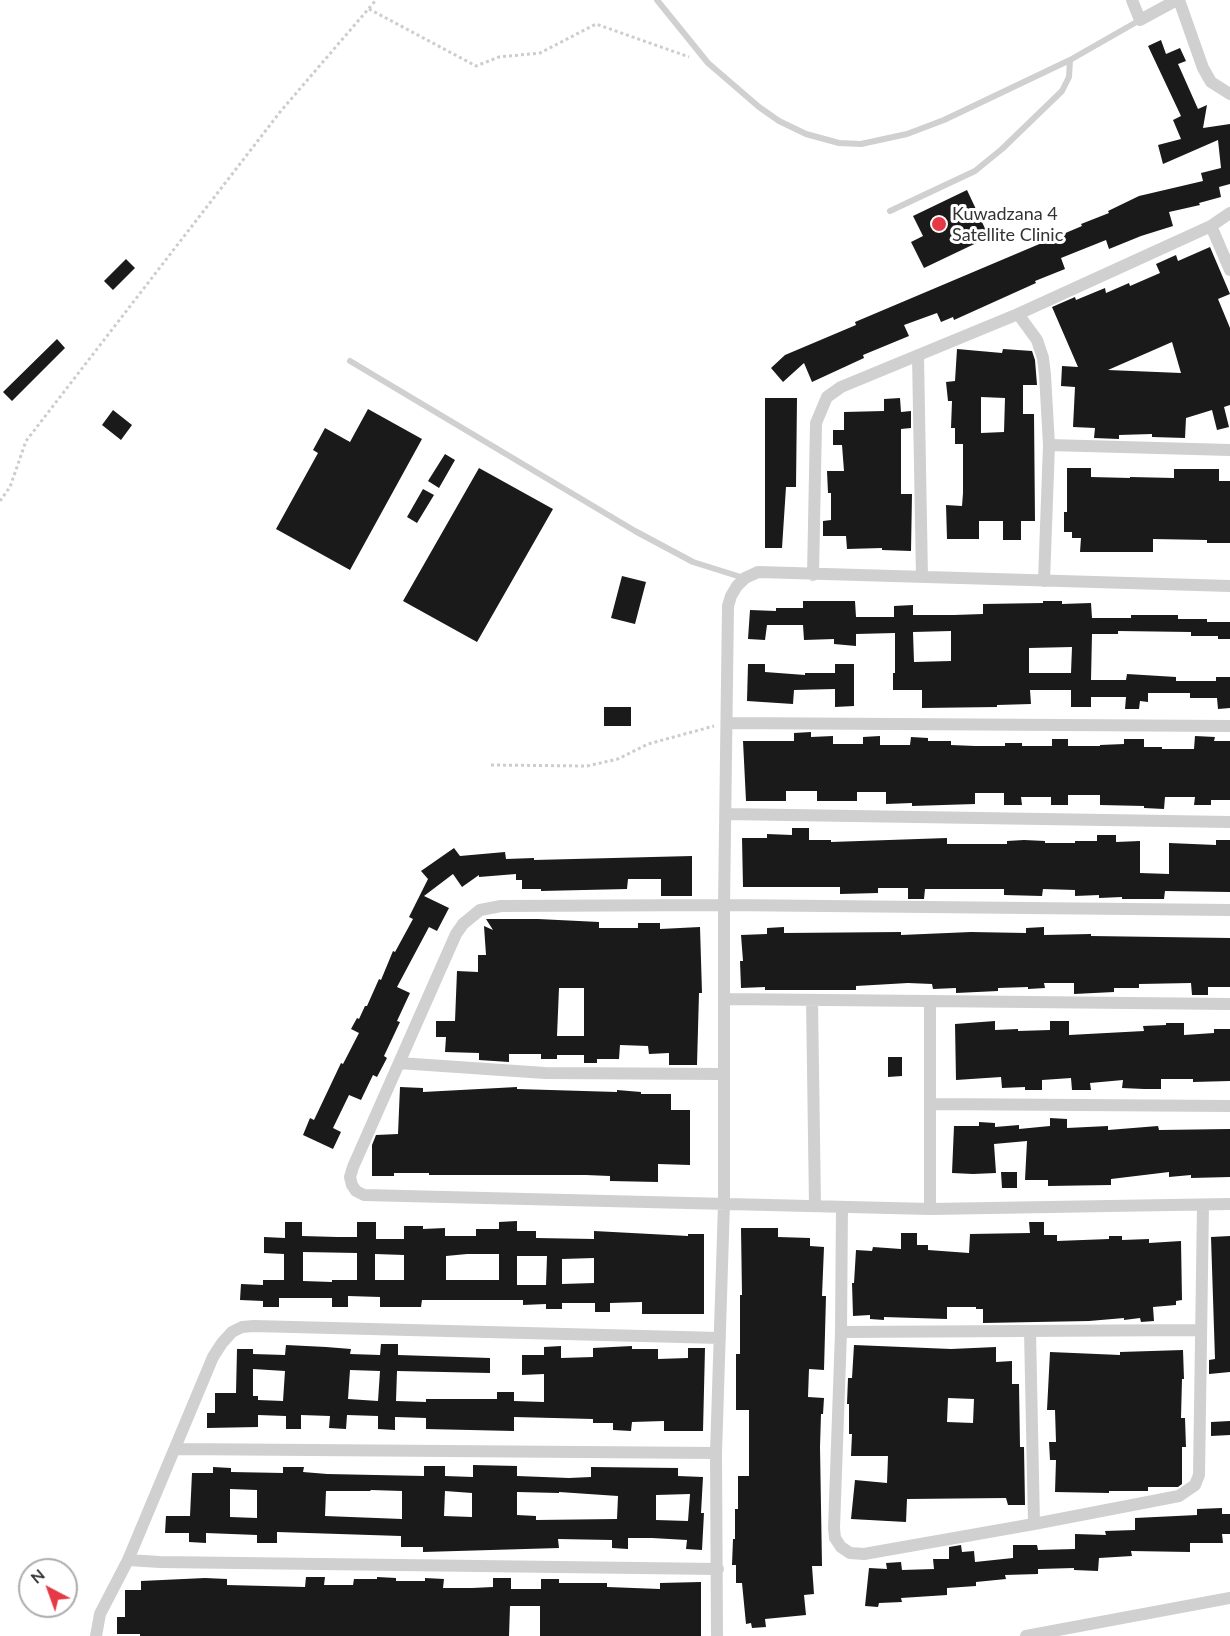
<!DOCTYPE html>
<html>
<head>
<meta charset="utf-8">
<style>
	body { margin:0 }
	#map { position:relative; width:1230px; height:1636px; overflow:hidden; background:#fff; font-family:Lato,sans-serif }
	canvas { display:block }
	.north { position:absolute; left:18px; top:1558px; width:60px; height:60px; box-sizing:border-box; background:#fff; border:2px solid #adadad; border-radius:50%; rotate:319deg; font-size:16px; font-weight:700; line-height:24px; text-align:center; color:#333 }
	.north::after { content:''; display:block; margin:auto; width:21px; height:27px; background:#e63946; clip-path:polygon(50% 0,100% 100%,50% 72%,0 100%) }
</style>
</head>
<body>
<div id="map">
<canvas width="1230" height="1636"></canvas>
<div class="north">N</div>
</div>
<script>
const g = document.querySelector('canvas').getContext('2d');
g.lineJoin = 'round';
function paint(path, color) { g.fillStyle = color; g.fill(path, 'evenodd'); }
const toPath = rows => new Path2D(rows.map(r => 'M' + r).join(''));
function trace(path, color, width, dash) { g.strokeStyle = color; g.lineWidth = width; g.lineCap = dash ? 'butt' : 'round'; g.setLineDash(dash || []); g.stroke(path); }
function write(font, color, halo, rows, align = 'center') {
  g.font = font + ' Lato,sans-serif'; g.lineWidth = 6; g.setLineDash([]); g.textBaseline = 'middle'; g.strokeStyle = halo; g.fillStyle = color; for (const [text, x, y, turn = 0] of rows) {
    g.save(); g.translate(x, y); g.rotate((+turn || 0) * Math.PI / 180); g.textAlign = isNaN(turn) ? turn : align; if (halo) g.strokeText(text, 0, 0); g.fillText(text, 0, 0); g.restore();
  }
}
const building = toPath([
	[1161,40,1166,54,1180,48,1186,61,1178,64,1198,109,1207,105,1203,128,1230,124,1230,184,1219,187,1221,197,1199,203,1200,205,1169,212,1173,226,1141,236,1109,249,1106,240,1061,258,1065,269,1035,281,1036,283,954,320,953,317,941,322,937,313,904,325,909,336,863,355,864,358,812,382,804,363,783,382,771,368,785,355,856,325,855,322,1082,226,1081,224,1109,213,1108,211,1139,196,1203,181,1201,173,1221,168,1218,140,1163,164,1158,145,1181,139,1173,120,1181,116,1148,46],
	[967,190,989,237,924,268,911,242,923,236,913,216],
	[1210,247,1230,294,1218,299,1230,328,1230,405,1224,407,1229,427,1217,430,1212,410,1186,418,1185,438,1152,437,1152,434,1119,435,1119,439,1094,438,1095,428,1073,427,1075,387,1061,386,1062,366,1078,367,1052,307,1075,297,1076,300,1105,288,1106,293,1129,283,1130,286,1160,273,1156,264,1176,255,1178,261],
	[1172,342,1181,373,1108,370],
	[126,259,135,268,113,290,104,281],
	[57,339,65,348,12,401,3,392],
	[957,349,1002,353,1003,349,1032,351,1035,360,1037,385,1023,385,1023,414,1034,414,1035,521,1021,521,1021,540,1003,540,1003,521,979,521,979,539,947,539,946,505,962,506,963,493,963,444,955,444,955,428,951,428,952,401,948,401,946,382,955,381],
	[981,397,1005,398,1004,432,981,433],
	[765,398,797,398,796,487,786,487,782,548,765,548],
	[900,398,901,412,911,411,911,428,901,429,901,494,912,494,911,551,882,550,882,548,847,549,846,536,823,536,823,521,831,520,831,493,828,493,827,471,844,471,842,445,833,445,833,430,844,430,844,412,884,411,884,399],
	[368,409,422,439,350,570,276,529,318,453,313,450,325,428,350,442],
	[113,410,132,425,121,440,102,425],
	[445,454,455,460,439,488,428,481],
	[479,468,553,509,477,642,403,601],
	[1067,468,1091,468,1091,477,1130,478,1130,477,1174,478,1174,469,1219,469,1219,481,1230,481,1230,543,1207,543,1207,540,1153,539,1153,552,1080,552,1081,538,1072,538,1072,532,1064,532,1064,512,1067,512],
	[423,489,434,495,417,523,407,517],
	[622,576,646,582,635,624,611,618],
	[803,601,855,601,856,617,894,617,894,606,913,605,913,615,954,615,983,614,983,604,1043,603,1043,601,1062,601,1062,604,1091,603,1092,618,1131,618,1131,615,1178,615,1178,619,1207,619,1207,622,1230,622,1230,639,1218,639,1218,636,1191,636,1191,632,1118,631,1118,634,1092,634,1091,680,1126,680,1127,674,1176,677,1176,681,1216,681,1216,677,1230,677,1230,708,1218,709,1217,698,1190,698,1190,693,1148,693,1148,702,1140,701,1139,709,1125,709,1126,697,1091,697,1091,707,1071,707,1071,690,1030,690,1031,704,997,705,997,707,922,708,922,690,893,690,893,673,895,673,895,633,856,634,856,646,834,644,834,639,804,640,803,625,767,625,765,640,748,639,750,610,776,611,776,608,803,608],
	[951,631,951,661,914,662,913,632],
	[1072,647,1071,673,1029,673,1029,648],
	[748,664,765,664,765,672,805,675,805,673,835,673,835,664,854,664,854,706,835,707,835,689,794,690,793,704,747,701],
	[604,707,631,707,631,726,604,726],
	[811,732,811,737,833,736,833,744,863,744,863,737,880,736,880,745,910,745,911,737,928,738,928,741,951,741,951,745,975,746,1005,746,1005,743,1022,743,1022,746,1052,746,1052,739,1068,739,1068,746,1100,746,1100,745,1124,744,1124,739,1144,739,1144,747,1162,747,1162,749,1194,749,1195,736,1215,737,1214,741,1230,741,1230,800,1211,800,1211,805,1194,805,1195,797,1165,797,1164,809,1144,808,1144,806,1100,805,1100,795,1068,795,1068,805,1051,805,1051,797,1021,797,1022,805,1004,805,1004,793,975,793,975,804,912,806,912,803,886,804,886,792,857,792,857,801,817,801,817,791,786,791,786,801,746,801,743,741,794,741,794,733],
	[792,828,809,828,809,840,831,840,831,842,947,838,947,844,1007,844,1007,841,1024,840,1045,841,1045,843,1075,843,1075,841,1097,841,1097,835,1116,835,1116,842,1140,841,1140,873,1169,874,1169,843,1216,845,1216,840,1230,840,1230,892,1165,891,1164,899,1122,899,1122,897,1099,898,1099,895,1075,896,1075,890,1043,889,1042,896,1004,895,1004,889,925,889,924,899,908,899,908,888,878,888,878,893,840,894,840,887,743,887,742,838,767,838,767,834,792,835],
	[454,848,460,856,505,852,506,859,534,858,534,860,692,856,692,896,661,896,661,879,628,879,627,889,541,891,541,889,522,889,522,880,516,880,516,874,479,877,479,875,462,887,453,874,424,896,449,908,437,931,429,927,397,987,410,993,397,1021,400,1022,384,1056,387,1058,377,1077,373,1075,361,1100,349,1095,333,1128,341,1132,333,1149,303,1135,310,1118,314,1120,341,1063,343,1064,359,1033,351,1029,357,1018,359,1019,365,1006,367,1006,379,979,381,980,393,951,395,952,413,919,409,917,428,879,421,871],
	[486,919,538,919,599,922,599,928,638,928,638,923,660,923,660,929,700,927,702,993,699,993,697,1065,669,1065,669,1053,649,1054,648,1046,620,1045,619,1059,597,1059,597,1063,584,1063,584,1055,557,1055,557,1059,541,1059,541,1054,509,1054,509,1062,479,1060,479,1053,445,1052,446,1037,436,1037,436,1021,455,1021,457,971,478,972,478,955,486,955,484,926,493,930],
	[559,988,584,988,584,1036,557,1036],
	[784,927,784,933,901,932,901,935,971,932,1026,933,1026,928,1044,927,1044,935,1091,934,1091,936,1230,938,1230,987,1208,987,1208,995,1192,995,1191,983,1139,984,1139,988,1114,988,1114,992,1074,994,1074,983,1044,983,1045,988,1028,989,1028,987,998,988,998,991,956,993,956,988,933,989,932,984,908,983,856,986,856,990,765,990,765,987,741,988,740,961,743,961,741,935,767,934,767,928],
	[995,1021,995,1030,1018,1029,1018,1031,1050,1030,1050,1021,1069,1021,1069,1035,1144,1031,1143,1026,1166,1025,1166,1023,1184,1023,1184,1035,1214,1033,1214,1029,1230,1029,1230,1081,1193,1082,1193,1079,1161,1079,1161,1089,1144,1089,1122,1088,1123,1080,1090,1083,1091,1090,1072,1090,1071,1078,1042,1080,1042,1090,1025,1090,1025,1087,1002,1088,1001,1077,956,1080,955,1024],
	[888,1057,902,1057,902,1076,888,1077],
	[400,1087,423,1088,423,1092,517,1087,517,1089,617,1092,617,1090,641,1092,641,1094,671,1094,671,1110,690,1110,690,1165,658,1164,658,1182,610,1181,610,1176,586,1175,429,1175,429,1173,394,1173,394,1176,372,1176,372,1145,376,1135,398,1134],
	[1050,1118,1067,1119,1067,1128,1108,1126,1108,1130,1158,1126,1159,1130,1230,1129,1230,1177,1191,1178,1191,1175,1169,1177,1169,1172,1111,1179,1111,1185,1048,1186,1048,1180,1025,1180,1027,1141,994,1144,996,1173,973,1174,952,1173,954,1126,979,1126,979,1122,995,1123,995,1127,1019,1125,1019,1129,1050,1126],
	[1001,1172,1017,1172,1017,1188,1002,1188],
	[517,1221,517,1231,536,1231,536,1238,594,1239,594,1231,688,1236,688,1234,704,1234,704,1314,642,1314,642,1302,610,1303,610,1312,595,1312,595,1303,562,1303,562,1309,546,1309,546,1304,523,1305,523,1300,422,1300,421,1307,380,1307,380,1297,348,1296,348,1307,332,1307,332,1298,279,1298,279,1307,263,1307,263,1301,240,1300,241,1284,263,1285,263,1280,284,1280,284,1254,264,1253,264,1237,285,1238,285,1222,302,1222,302,1236,337,1237,357,1237,357,1222,376,1222,376,1239,404,1239,404,1226,423,1226,423,1229,445,1228,445,1236,476,1236,476,1229,499,1229,499,1222],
	[303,1252,357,1253,357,1280,332,1280,332,1282,303,1281],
	[375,1254,404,1255,404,1280,375,1280],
	[467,1254,499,1254,499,1280,446,1280,446,1256],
	[517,1256,547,1256,546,1285,517,1285],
	[594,1258,594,1283,562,1284,562,1259],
	[1029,1222,1044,1222,1044,1235,1057,1235,1057,1241,1109,1239,1109,1236,1122,1236,1122,1240,1149,1239,1149,1243,1181,1241,1182,1300,1176,1301,1176,1305,1153,1307,1154,1321,1141,1322,1140,1318,1124,1320,1124,1318,1089,1321,983,1323,983,1309,976,1309,976,1307,947,1307,947,1319,884,1317,884,1320,870,1319,870,1315,853,1316,852,1283,854,1283,856,1250,872,1251,873,1247,901,1249,901,1233,917,1233,917,1245,928,1245,928,1250,969,1253,970,1234,1030,1233],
	[741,1228,778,1228,778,1237,810,1238,810,1246,824,1247,822,1296,826,1296,824,1370,809,1369,808,1397,824,1398,823,1414,821,1414,820,1447,822,1566,812,1566,814,1594,804,1595,806,1615,765,1619,766,1627,752,1628,751,1623,746,1624,742,1583,736,1583,736,1565,732,1565,733,1539,735,1539,735,1509,738,1509,738,1476,749,1476,749,1410,736,1410,736,1354,740,1354,740,1295,742,1295],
	[1230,1236,1230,1372,1209,1374,1209,1360,1215,1359,1211,1237],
	[381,1344,398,1344,398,1355,490,1358,490,1373,397,1371,396,1401,426,1402,426,1399,497,1399,497,1392,514,1392,514,1401,544,1402,544,1374,522,1375,522,1355,544,1355,544,1347,561,1346,561,1358,593,1357,593,1348,632,1346,632,1349,658,1349,658,1359,688,1358,688,1348,705,1348,703,1431,664,1431,664,1421,632,1422,631,1431,613,1430,613,1423,593,1423,593,1419,514,1417,514,1431,426,1429,426,1418,395,1417,395,1430,378,1429,378,1416,347,1415,346,1429,329,1428,330,1416,301,1415,301,1429,286,1429,286,1416,258,1415,258,1427,207,1428,207,1413,215,1413,215,1393,236,1393,237,1349,253,1349,253,1354,285,1355,286,1345,326,1347,351,1349,350,1354,380,1355],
	[253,1369,285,1371,283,1401,258,1400,258,1396,253,1396],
	[350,1370,380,1371,378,1401,348,1399],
	[854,1345,951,1349,996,1347,996,1362,1012,1361,1012,1384,1019,1384,1020,1447,1024,1447,1025,1505,1008,1505,1006,1498,907,1499,906,1522,851,1519,855,1480,887,1483,888,1456,851,1456,852,1434,849,1434,849,1404,847,1404,848,1378,852,1378],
	[948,1398,974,1399,973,1423,947,1422],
	[1183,1350,1184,1379,1182,1379,1181,1418,1185,1418,1186,1447,1182,1447,1182,1484,1178,1487,1148,1487,1148,1491,1109,1491,1109,1493,1055,1492,1056,1460,1050,1460,1049,1442,1056,1442,1055,1410,1047,1410,1050,1352,1120,1355,1120,1352],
	[1230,1421,1230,1435,1211,1436,1211,1422],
	[473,1465,517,1466,517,1476,569,1478,591,1477,591,1467,678,1468,678,1476,703,1477,701,1513,704,1513,702,1550,686,1549,687,1540,652,1538,628,1538,628,1549,612,1548,612,1540,558,1539,559,1548,423,1552,423,1547,401,1547,401,1536,277,1532,277,1543,257,1543,257,1535,206,1533,206,1543,189,1542,189,1533,165,1533,166,1516,190,1516,192,1473,213,1473,213,1467,231,1468,231,1472,283,1473,283,1467,304,1467,303,1472,327,1474,424,1476,424,1466,445,1466,445,1476,473,1477],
	[230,1489,257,1490,257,1518,230,1517],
	[371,1490,402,1491,402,1519,325,1516,326,1491,370,1491],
	[445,1491,472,1493,472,1517,444,1516],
	[517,1492,559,1493,559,1492,618,1496,617,1519,536,1520,536,1516,517,1515],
	[690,1494,688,1521,656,1520,656,1495],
	[1222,1508,1222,1514,1230,1514,1230,1534,1222,1534,1223,1543,1190,1543,1190,1552,1131,1551,1132,1556,1099,1558,1098,1571,1074,1570,1074,1568,1038,1569,1038,1574,1005,1575,1006,1579,976,1582,976,1586,947,1588,947,1595,901,1598,902,1602,879,1603,878,1607,865,1606,869,1568,887,1569,886,1563,901,1562,902,1570,934,1569,933,1559,949,1559,949,1547,961,1545,962,1552,974,1551,975,1562,1013,1558,1013,1545,1037,1545,1038,1550,1075,1549,1075,1534,1106,1535,1105,1531,1135,1530,1135,1518,1197,1515,1197,1509],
	[306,1577,325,1577,324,1585,353,1585,354,1579,377,1579,377,1577,396,1578,396,1581,425,1581,425,1578,444,1579,443,1588,472,1588,493,1587,493,1578,511,1578,511,1589,541,1589,541,1579,559,1579,559,1583,607,1583,607,1587,660,1589,660,1583,701,1582,701,1636,540,1636,540,1606,510,1606,509,1636,140,1636,140,1634,117,1634,117,1617,125,1617,125,1590,141,1590,141,1581,205,1578,227,1579,227,1585,305,1587]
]);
const path = toPath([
	[369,9,476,66,499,57,540,53,596,24,689,57],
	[0,501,10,487,26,441,280,112,376,0],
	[491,765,587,766,618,759,648,744,714,726]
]);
const lane = toPath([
	[657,0,708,63,759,107,779,121,806,134,839,143,861,144,907,134,944,120,1070,60,1140,20],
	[890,211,975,171,1002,149,1062,91,1069,77,1070,60],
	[350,361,635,531,693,562,744,578]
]);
const street = toPath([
	[1132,0,1140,20,1177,0],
	[1179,0,1203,68,1211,82,1230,94],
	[1211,226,1230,213],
	[1018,314,1037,340,1043,358,1045,375,1049,445,1044,581],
	[918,356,922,577],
	[1049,445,1230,450],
	[813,575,816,423,827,397,841,387,1018,314,1211,226,1230,270],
	[727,723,1230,726],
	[727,814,1230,822],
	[1230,910,724,905,501,906,480,910,463,924,456,934,353,1167,350,1177,352,1185,356,1191,364,1195,930,1209,1230,1204],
	[725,999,1230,1004],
	[812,1000,815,1206],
	[930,1001,930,1209],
	[399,1063,545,1073,723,1074],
	[930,1104,1230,1106],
	[842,1207,841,1332,834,1528,835,1538,841,1547,850,1553,864,1554,1034,1524,1179,1496,1195,1485,1199,1475,1203,1205],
	[1030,1331,1034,1524],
	[841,1332,1201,1330],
	[175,1449,716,1453],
	[128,1560,160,1562,718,1569],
	[96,1636,100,1614,128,1560,213,1357,222,1343,232,1332,242,1327,254,1326,720,1338],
	[717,1636,716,1453,724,1204,724,905,728,606,731,596,737,586,745,578,758,572,1230,586],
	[1026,1636,1230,1598]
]);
const markers = [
	[939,224,8,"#e63946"]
];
const poiNames = [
	["Kuwadzana 4",952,214],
	["Satellite Clinic",952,235]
];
paint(building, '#1a1a1a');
trace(path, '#cdcdcd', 3, [3, 3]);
trace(lane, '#d0d0d0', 6);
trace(street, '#d0d0d0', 12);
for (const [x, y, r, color] of markers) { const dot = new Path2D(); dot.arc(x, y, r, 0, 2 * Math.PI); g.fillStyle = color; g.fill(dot); trace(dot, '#fff', 2); }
write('18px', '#333', '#fff', poiNames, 'left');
</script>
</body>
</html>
